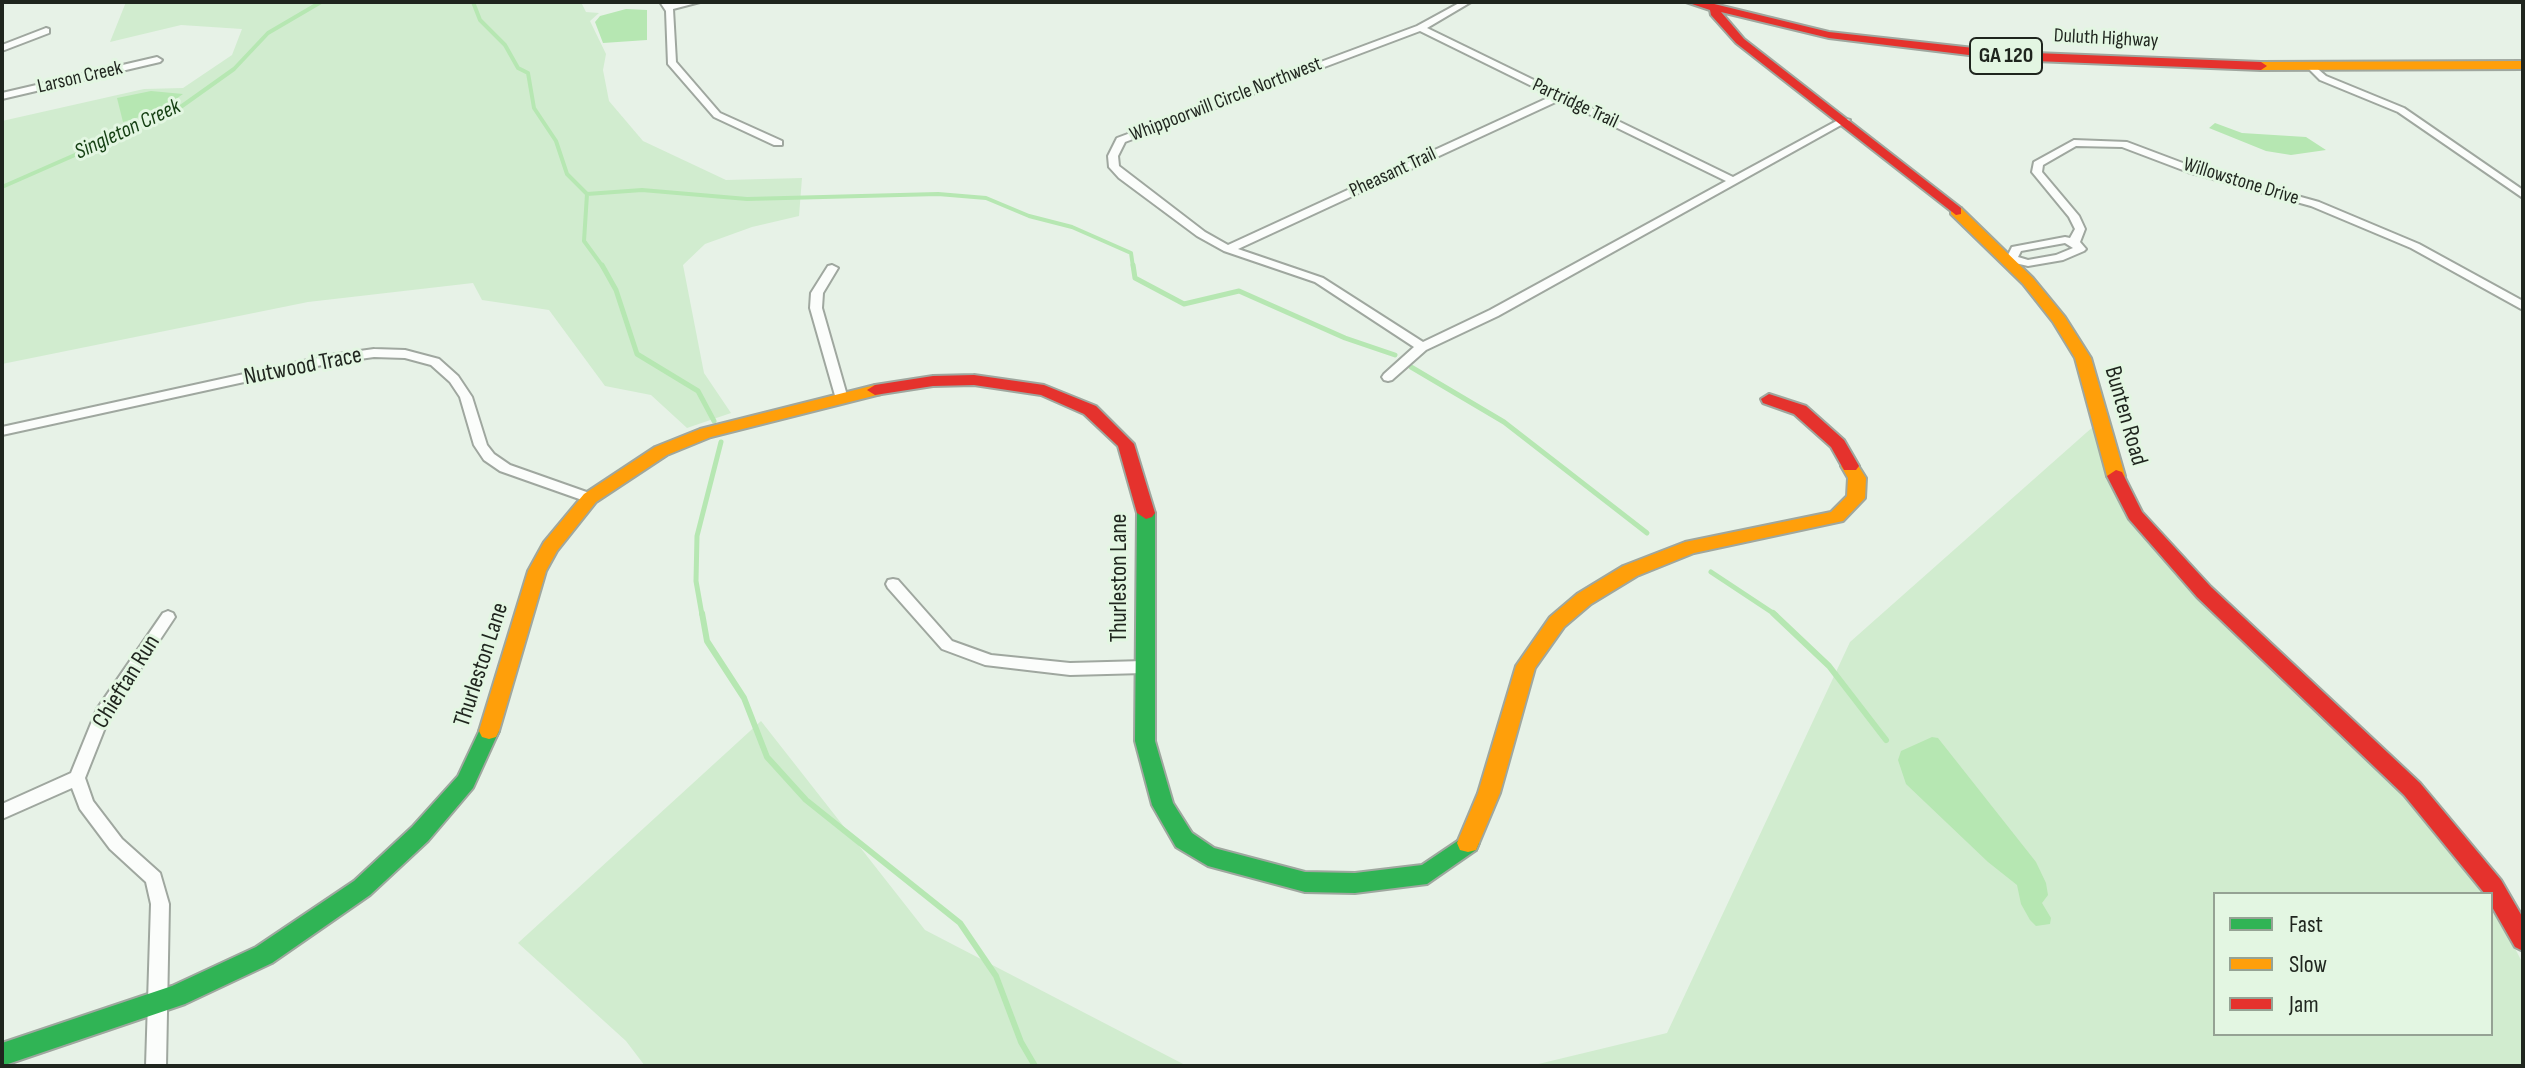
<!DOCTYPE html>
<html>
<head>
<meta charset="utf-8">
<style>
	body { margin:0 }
	#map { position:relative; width:2525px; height:1068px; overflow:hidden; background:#e7f2e7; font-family:"Sofia Sans Condensed",sans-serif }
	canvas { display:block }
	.frame { position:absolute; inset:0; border:4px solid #1f251e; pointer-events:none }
	.legend { position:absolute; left:2213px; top:892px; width:280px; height:144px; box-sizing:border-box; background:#e3f6e2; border:2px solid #95a294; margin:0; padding:10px 14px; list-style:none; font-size:24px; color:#1f251e }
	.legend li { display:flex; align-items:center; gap:16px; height:40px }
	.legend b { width:40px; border:2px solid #95a294 }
</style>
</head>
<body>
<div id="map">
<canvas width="2525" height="1068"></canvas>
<div class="frame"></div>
<ul class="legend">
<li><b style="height:10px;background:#30b455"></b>Fast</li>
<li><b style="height:10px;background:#ff9f0a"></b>Slow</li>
<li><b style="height:10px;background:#e5322d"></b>Jam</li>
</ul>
</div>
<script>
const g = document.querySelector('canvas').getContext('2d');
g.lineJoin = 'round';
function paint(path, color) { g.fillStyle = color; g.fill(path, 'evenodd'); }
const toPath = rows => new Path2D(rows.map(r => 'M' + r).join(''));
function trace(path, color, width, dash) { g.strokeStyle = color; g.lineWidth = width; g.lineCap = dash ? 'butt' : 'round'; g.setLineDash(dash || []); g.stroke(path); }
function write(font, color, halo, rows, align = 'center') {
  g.font = font + ' "Sofia Sans Condensed",sans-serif'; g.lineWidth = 6; g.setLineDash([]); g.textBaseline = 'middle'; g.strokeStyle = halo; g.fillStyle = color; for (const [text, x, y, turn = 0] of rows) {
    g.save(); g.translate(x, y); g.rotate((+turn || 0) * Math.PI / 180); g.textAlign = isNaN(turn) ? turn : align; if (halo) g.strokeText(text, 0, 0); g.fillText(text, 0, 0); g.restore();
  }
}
const green = toPath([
	[126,2,581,2,586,12,599,13,590,21,606,54,603,70,609,101,643,141,726,180,802,178,799,216,752,227,705,244,683,265,704,373,731,413,687,428,651,395,605,386,549,310,482,300,473,283,308,302,2,364,2,121,144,89,183,88,232,55,242,29,181,25,110,42],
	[2095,425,2124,514,2385,757,2486,894,2215,894,2215,1034,2491,1034,2491,901,2523,964,2523,1066,1530,1066,1667,1033,1850,642],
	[761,721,925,930,1187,1066,645,1066,626,1041,518,943]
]);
const water = toPath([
	[626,9,647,10,647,40,603,43,595,22,600,16],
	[151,91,183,94,159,111,123,122,117,98],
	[2215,123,2242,133,2306,137,2326,150,2291,155,2266,151,2209,128],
	[1932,737,1938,738,2036,862,2046,883,2048,895,2042,903,2051,918,2050,924,2036,926,2030,920,2021,904,2017,885,1988,862,1906,784,1898,760,1901,751]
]);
const streamFar2 = toPath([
	[473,2,480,20,505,45,518,68,528,73,534,108,556,141,567,174,587,194,584,241,603,267],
	[2,187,175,111,234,69,268,33,321,2],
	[587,194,642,190,747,199,938,194,986,198,1029,216,1072,227,1131,253,1133,267]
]);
const streamFar1 = toPath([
	[602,265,616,290,637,354,698,391,714,421],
	[1133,265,1135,278,1184,304,1239,291,1345,338,1395,355],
	[1411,367,1504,422,1647,533],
	[1711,572,1776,615],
	[702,615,696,581,697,536,721,442]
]);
const stream = toPath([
	[702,613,707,641,744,698,767,757,806,800,960,923,996,976,1021,1042,1035,1066],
	[1773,613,1829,666,1886,740]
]);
const street = toPath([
	[660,2,670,4,700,2,673,9,676,62,720,113,782,141,782,145,774,145,714,117,668,64,666,11,660,2],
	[1461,2,1471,2,1427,28,1733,177,1842,118,1850,120,1498,316,1426,350,1392,380,1388,381,1384,380,1382,377,1384,374,1414,347,1315,282,1224,251,1197,236,1119,178,1109,167,1108,156,1117,138,1417,26,1461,2],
	[1420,31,1552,96,1228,245,1205,232,1119,166,1118,156,1125,142,1420,31],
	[1560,100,1726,181,1490,310,1423,342,1323,278,1238,249,1560,100],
	[46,28,49,29,49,33,2,51,2,45,46,28],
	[157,57,162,60,160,62,2,99,2,93,157,57],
	[2313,65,2326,76,2404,108,2523,190,2523,198,2398,112,2320,80,2308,68,2313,65],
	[2074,140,2127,142,2196,168,2319,202,2419,244,2523,301,2523,310,2411,248,2311,206,2188,172,2122,147,2076,146,2043,165,2042,172,2079,216,2085,229,2080,242,2086,249,2084,251,2063,260,2028,266,2002,260,2002,256,2008,255,2012,247,2065,237,2070,238,2075,229,2069,217,2032,172,2034,162,2074,140],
	[2065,243,2073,248,2056,255,2028,260,2018,257,2021,251,2065,243],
	[832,265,838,268,823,293,822,308,848,399,842,403,836,399,810,308,811,293,828,266,832,265],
	[374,349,405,350,439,359,458,376,472,397,487,445,494,454,510,465,595,495,597,498,595,501,585,501,500,471,484,460,474,445,460,397,450,382,431,365,405,358,374,357,331,363,2,435,2,427,331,355,374,349],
	[893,579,898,580,952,641,991,655,1070,663,1144,661,1149,663,1152,667,1149,671,1144,673,1070,675,985,665,942,649,888,588,886,584,888,580,893,579],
	[168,611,173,613,175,617,110,715,85,778,93,801,122,839,160,873,169,904,166,1066,146,1066,151,904,146,882,110,849,80,809,72,788,2,819,2,804,71,773,97,709,163,613,168,611]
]);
const fast = toPath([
	[1146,507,1155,513,1155,741,1173,803,1192,833,1214,848,1305,872,1355,873,1422,865,1468,834,1476,836,1479,843,1476,850,1427,884,1355,893,1305,892,1208,866,1176,847,1152,805,1135,741,1137,513,1146,507],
	[489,723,496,725,499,731,473,788,428,841,370,895,272,963,185,1004,2,1066,2,1043,172,986,256,947,354,881,412,827,458,776,482,725,489,723]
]);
const slow = toPath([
	[2523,61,2523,69,2261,70,2255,66,2261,62,2523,61],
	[1956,207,1961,208,2033,278,2065,317,2091,358,2125,476,2122,480,2116,482,2107,476,2075,358,2053,322,2023,284,1951,214,1951,208,1956,207],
	[875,385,883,390,881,394,711,437,667,455,596,502,557,551,546,571,499,731,496,737,489,739,482,737,479,731,528,571,544,542,584,494,655,447,700,429,875,385],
	[1850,460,1856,462,1866,478,1865,498,1843,521,1694,553,1637,576,1591,604,1564,627,1535,668,1500,793,1479,843,1476,850,1468,852,1460,850,1457,843,1478,793,1516,666,1550,617,1577,594,1623,566,1685,542,1831,512,1847,496,1848,478,1841,466,1850,460]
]);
const jam = toPath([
	[1686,2,1706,2,1829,32,2010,52,2261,62,2267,66,2261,70,2010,60,1829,38,1721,12,1744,39,1961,208,1961,214,1956,215,1736,43,1711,15,1710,10,1686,2],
	[974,375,1044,385,1096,406,1134,444,1155,513,1152,517,1146,519,1137,513,1118,446,1084,414,1041,395,974,385,933,386,875,395,867,390,875,385,933,376,974,375],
	[1769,394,1806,406,1844,440,1859,466,1856,470,1844,470,1831,447,1794,414,1763,403,1761,399,1769,394],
	[2116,470,2122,472,2142,512,2211,587,2420,783,2501,880,2523,918,2523,951,2515,947,2491,905,2491,894,2485,894,2404,795,2197,597,2129,519,2107,476,2116,470]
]);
const farStreetnames = [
	["Duluth Highway",2106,39,3],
	["Larson Creek",80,78,-13],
	["Whippoorwill Circle Northwest",1226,100,-21],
	["Partridge Trail",1575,104,25],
	["Pheasant Trail",1393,173,-25],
	["Willowstone Drive",2241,182,17]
];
const shields = [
	[2006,56,72]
];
const shieldNames = [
	["GA 120",2006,56]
];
const farWaternames = [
	["Singleton Creek",128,130,-25]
];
const streetNames = [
	["Nutwood Trace",303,367,-11],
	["Bunten Road",2125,416,74],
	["Thurleston Lane",1120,578,-90],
	["Thurleston Lane",482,665,-72],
	["Chieftan Run",127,682,-58]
];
paint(green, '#d1eccf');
paint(water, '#b6e7b2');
trace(streamFar2, '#b6e7b2', 4);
trace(streamFar1, '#b6e7b2', 5);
trace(stream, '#b6e7b2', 6);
trace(street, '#9fa79f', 4);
trace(fast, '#9fa79f', 4);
trace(slow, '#9fa79f', 4);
trace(jam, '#9fa79f', 4);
paint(street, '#fbfdfb');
paint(fast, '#30b455');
paint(slow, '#ff9f0a');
paint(jam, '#e5322d');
write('20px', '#1f251e', '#e3f6e2', farStreetnames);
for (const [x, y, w] of shields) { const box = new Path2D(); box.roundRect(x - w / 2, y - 18, w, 36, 6); g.fillStyle = '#e3f6e2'; g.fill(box); trace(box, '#1f251e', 2); }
write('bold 22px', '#1f251e', null, shieldNames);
write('italic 22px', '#143f12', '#e3f6e2', farWaternames);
write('24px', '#1f251e', '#e3f6e2', streetNames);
</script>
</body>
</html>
